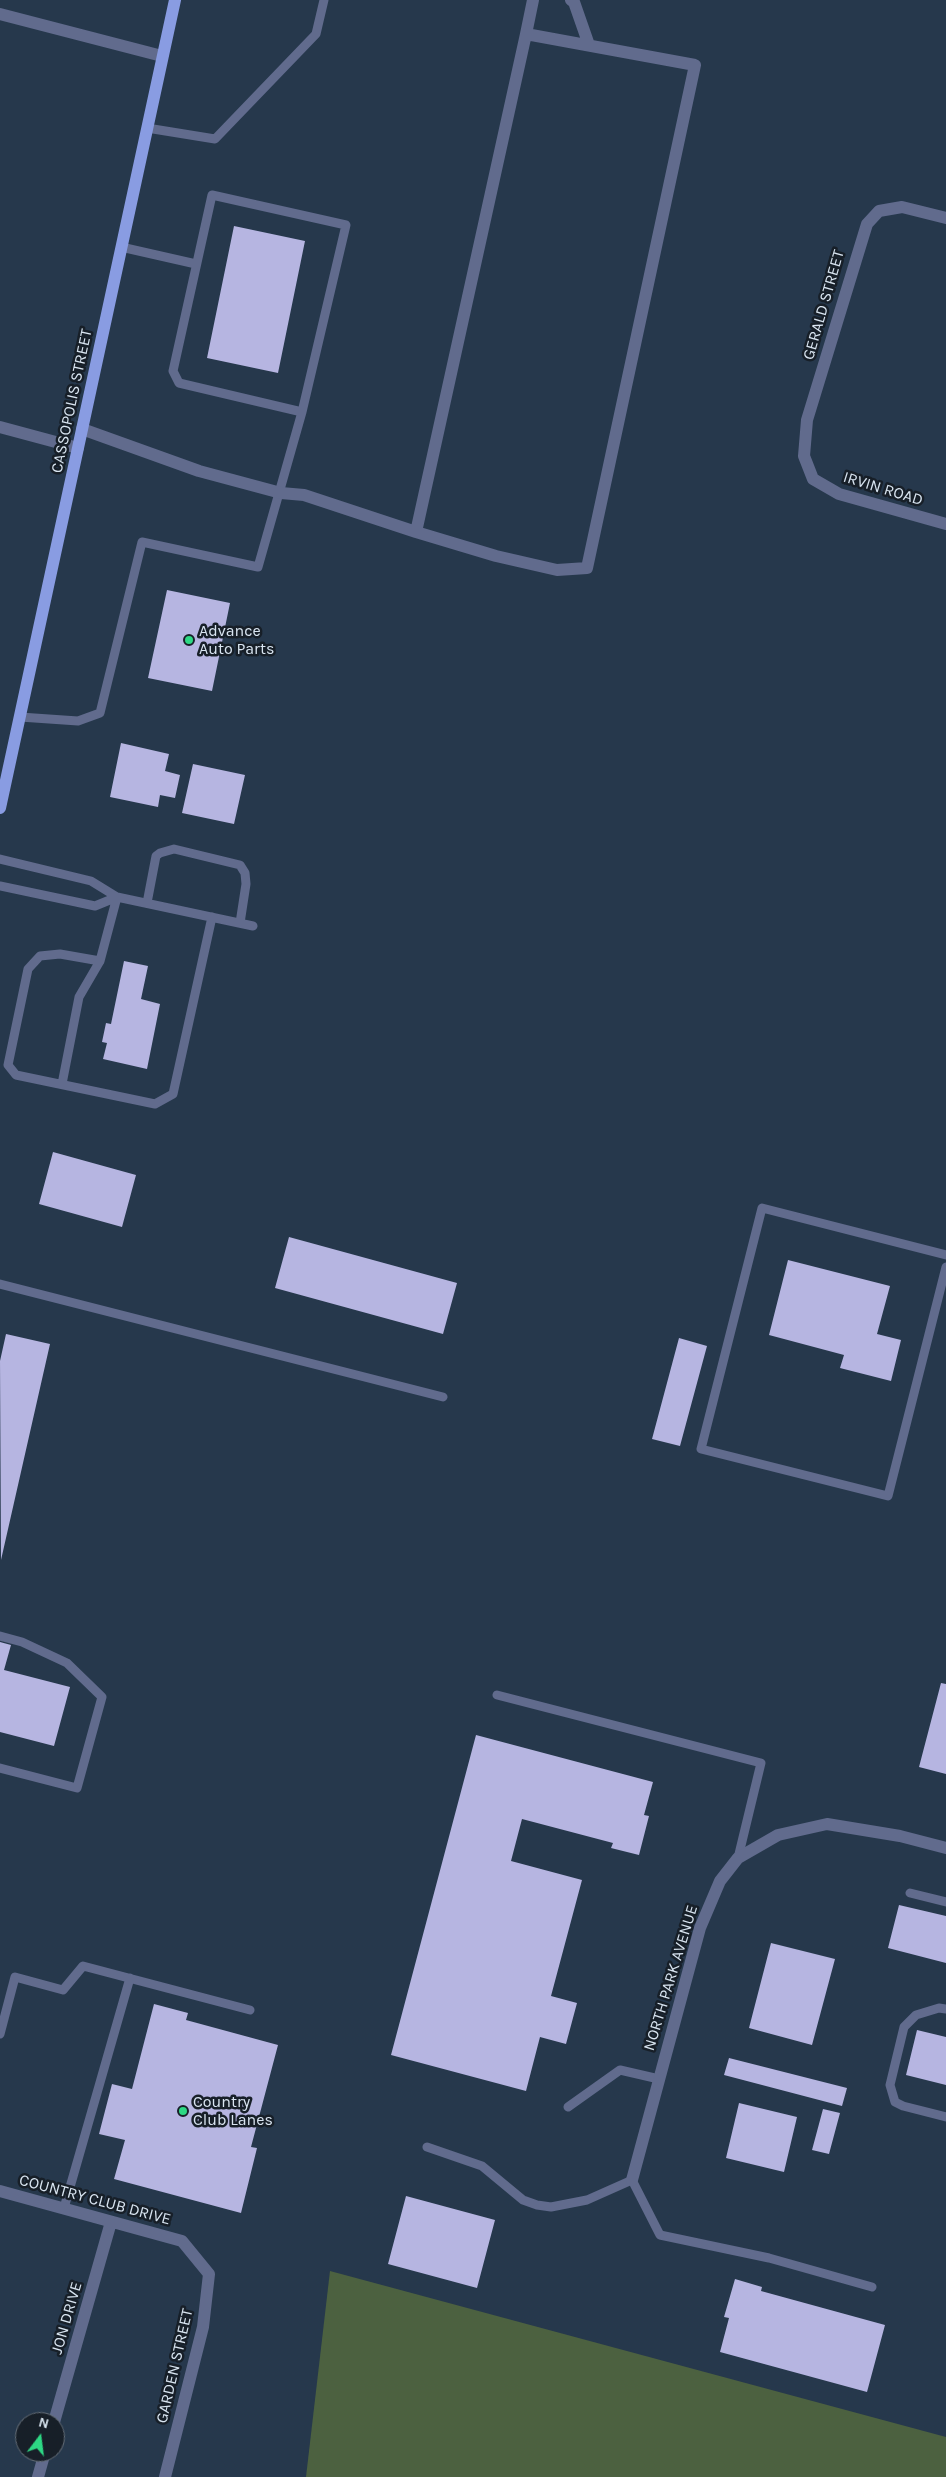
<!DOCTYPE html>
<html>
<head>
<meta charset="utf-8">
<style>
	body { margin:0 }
	#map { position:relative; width:946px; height:2477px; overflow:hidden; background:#26384c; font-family:Karla,sans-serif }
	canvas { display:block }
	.north { position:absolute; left:15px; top:2412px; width:50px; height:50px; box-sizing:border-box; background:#171f28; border:1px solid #656e78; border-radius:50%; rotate:15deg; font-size:14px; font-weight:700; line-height:20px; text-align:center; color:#d9e5f1 }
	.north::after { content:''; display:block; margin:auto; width:18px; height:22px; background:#2dd884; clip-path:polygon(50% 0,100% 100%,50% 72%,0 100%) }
</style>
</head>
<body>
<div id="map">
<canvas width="946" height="2477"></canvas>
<div class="north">N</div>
</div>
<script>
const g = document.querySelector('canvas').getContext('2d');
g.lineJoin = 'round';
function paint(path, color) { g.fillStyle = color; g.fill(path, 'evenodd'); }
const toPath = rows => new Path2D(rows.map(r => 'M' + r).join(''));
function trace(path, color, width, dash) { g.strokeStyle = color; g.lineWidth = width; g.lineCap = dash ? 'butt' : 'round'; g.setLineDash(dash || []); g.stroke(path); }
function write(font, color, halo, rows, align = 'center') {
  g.font = font + ' Karla,sans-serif'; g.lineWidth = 5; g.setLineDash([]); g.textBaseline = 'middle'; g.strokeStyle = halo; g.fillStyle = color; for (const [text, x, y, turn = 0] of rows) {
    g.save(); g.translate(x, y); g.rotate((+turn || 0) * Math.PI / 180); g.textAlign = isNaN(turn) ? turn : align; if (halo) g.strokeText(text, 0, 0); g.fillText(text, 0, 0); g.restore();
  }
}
const green = toPath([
	[330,2271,946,2437,946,2477,306,2477]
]);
const building = toPath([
	[234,226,305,241,278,373,207,358],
	[167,590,230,603,212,691,148,678],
	[121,743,169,754,165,771,180,775,175,798,160,795,158,807,110,797],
	[193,764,245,775,234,824,182,813],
	[124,961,148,966,141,999,160,1004,147,1069,103,1059,107,1043,102,1042,106,1023,111,1024],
	[53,1152,136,1175,122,1227,39,1204],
	[289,1237,457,1283,443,1334,275,1288],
	[788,1260,890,1286,877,1334,901,1340,891,1381,840,1368,844,1355,769,1335],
	[6,1334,50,1344,1,1560,0,1361],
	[679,1338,707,1346,680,1446,652,1439],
	[0,1642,11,1645,4,1670,70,1687,54,1746,0,1732],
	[941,1683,946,1684,946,1774,919,1767],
	[476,1735,653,1782,644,1815,649,1816,639,1855,611,1848,613,1843,522,1819,511,1861,582,1880,551,1996,577,2003,566,2044,540,2037,526,2091,391,2055],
	[899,1905,946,1916,946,1963,888,1948],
	[771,1943,835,1959,812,2045,749,2028],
	[154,2004,188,2013,186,2020,278,2045,251,2147,257,2148,241,2213,114,2179,125,2140,99,2134,112,2084,132,2089],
	[917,2030,946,2037,946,2085,906,2075],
	[729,2058,847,2088,842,2106,724,2075],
	[739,2103,797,2117,784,2172,726,2158],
	[823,2109,840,2113,829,2154,812,2150],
	[406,2196,495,2220,477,2288,388,2264],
	[735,2279,762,2287,761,2291,885,2325,867,2392,720,2352,729,2318,724,2317]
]);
const lane = toPath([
	[147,128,215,139,316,34,324,0],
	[121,247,196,264],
	[20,717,78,721,100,713,142,542,258,567,302,412,346,225,212,195,173,371,179,383,302,412],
	[0,859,91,881,117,897,253,926],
	[0,886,95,906,117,897],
	[117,897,100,961,60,954,40,956,28,969,8,1065,16,1075,155,1104,173,1094,212,917],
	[147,903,156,856,160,853,174,849,240,865,245,873,246,884,240,923],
	[62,1084,79,997,100,961],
	[946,1255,762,1208,701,1449,888,1496,946,1267],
	[0,1284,443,1397],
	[0,1636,22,1642,67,1663,102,1697,77,1788,0,1768],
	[497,1695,761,1763,738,1858],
	[910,1893,946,1902],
	[946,2009,939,2008,916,2015,904,2027,890,2085,895,2102,903,2106,946,2117],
	[0,2034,15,1977,63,1990,83,1966,250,2010],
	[568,2107,620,2070,659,2079],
	[427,2147,482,2166,523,2200,537,2205,551,2207,587,2200,632,2180,660,2235,769,2258,872,2287],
	[64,2208,130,1978]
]);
const street = toPath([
	[571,0,574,2,589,45],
	[0,14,162,56],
	[526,34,533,0],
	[946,218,902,207,879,211,867,224,807,420,804,456,813,479,839,494,946,524],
	[0,427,78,448],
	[82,429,199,471,281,493,304,495,416,532,496,556,557,570,587,568,695,65,526,34,416,532],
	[632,2180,700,1928,720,1881,738,1858,778,1835,827,1824,900,1836,946,1848],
	[0,2191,182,2241,209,2274,203,2327,165,2477],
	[54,2422,111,2222],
	[38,2477,45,2452]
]);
const primary = toPath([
	[0,808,175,0]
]);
const markers = [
	[189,640,5,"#2dd884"],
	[183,2111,5,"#2dd884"]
];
const streetNames = [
	["GERALD STREET",824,305,-74],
	["CASSOPOLIS STREET",72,401,-78],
	["IRVIN ROAD",883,489,17],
	["NORTH PARK AVENUE",671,1978,-73],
	["COUNTRY CLUB DRIVE",95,2200,15],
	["JON DRIVE",67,2318,-74],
	["GARDEN STREET",175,2366,-77]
];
const poiNames = [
	["Advance",199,631],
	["Auto Parts",199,649],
	["Country",193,2102],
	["Club Lanes",193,2120]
];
paint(green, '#4c6140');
paint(building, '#b6b5e1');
trace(lane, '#616b8d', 9);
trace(street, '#616b8d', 12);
trace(primary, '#899ce2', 12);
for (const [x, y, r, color] of markers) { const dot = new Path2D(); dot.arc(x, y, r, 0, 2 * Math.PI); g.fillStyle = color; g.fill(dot); trace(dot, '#171f28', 2); }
write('16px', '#d9e5f1', '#171f28', streetNames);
write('16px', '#d9e5f1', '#171f28', poiNames, 'left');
</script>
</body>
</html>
